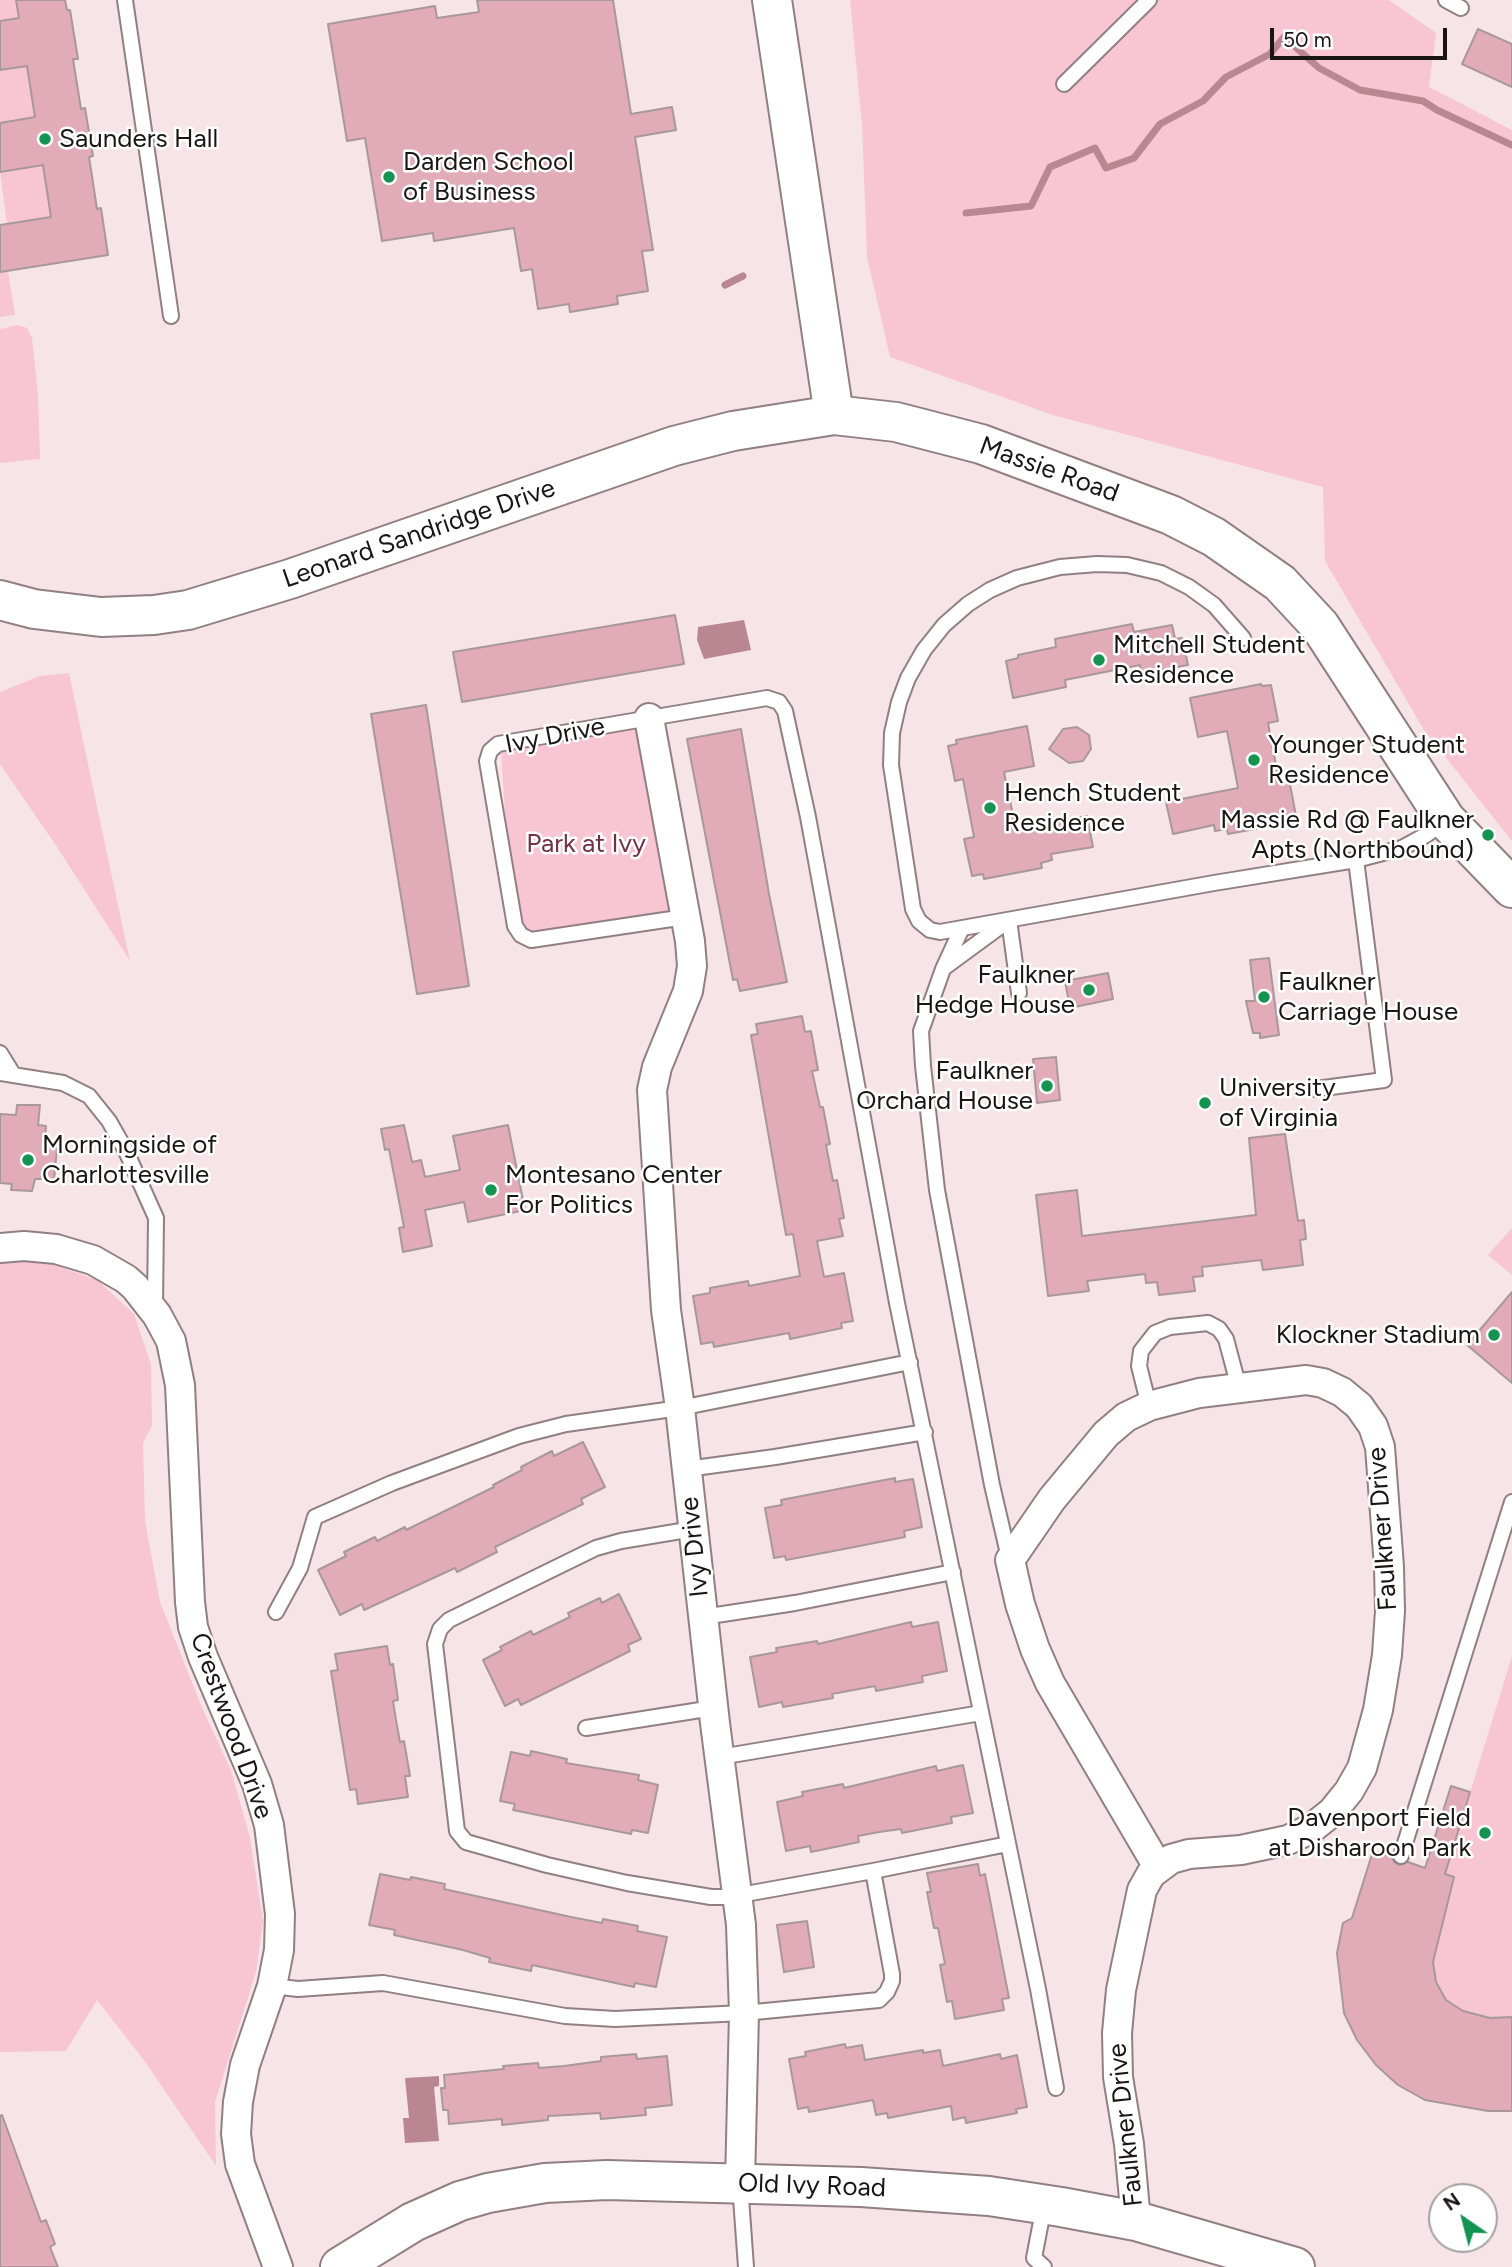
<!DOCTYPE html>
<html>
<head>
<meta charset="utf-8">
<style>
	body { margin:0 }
	#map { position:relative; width:1512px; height:2267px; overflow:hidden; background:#f7e4e8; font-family:Figtree,sans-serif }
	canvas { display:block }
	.north { position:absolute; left:1428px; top:2183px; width:70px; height:70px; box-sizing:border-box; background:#fff; border:2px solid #a3a1a1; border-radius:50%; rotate:325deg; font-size:19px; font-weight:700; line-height:28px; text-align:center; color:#1a1415 }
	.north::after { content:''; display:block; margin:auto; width:24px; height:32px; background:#159350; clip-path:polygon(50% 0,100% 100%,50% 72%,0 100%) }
	.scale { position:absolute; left:1270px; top:28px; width:177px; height:32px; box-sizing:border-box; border:4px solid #1a1415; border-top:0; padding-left:9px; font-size:21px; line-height:24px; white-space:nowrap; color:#1a1415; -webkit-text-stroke:5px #fff; paint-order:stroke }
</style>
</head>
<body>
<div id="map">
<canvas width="1512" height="2267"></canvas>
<div class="north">N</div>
<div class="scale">50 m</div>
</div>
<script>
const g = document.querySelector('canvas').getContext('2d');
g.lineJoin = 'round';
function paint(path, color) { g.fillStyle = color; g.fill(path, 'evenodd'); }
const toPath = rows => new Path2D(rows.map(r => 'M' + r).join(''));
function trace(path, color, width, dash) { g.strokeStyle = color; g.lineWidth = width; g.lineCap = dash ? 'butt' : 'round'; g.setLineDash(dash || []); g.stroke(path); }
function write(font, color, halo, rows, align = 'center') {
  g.font = font + ' Figtree,sans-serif'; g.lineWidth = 5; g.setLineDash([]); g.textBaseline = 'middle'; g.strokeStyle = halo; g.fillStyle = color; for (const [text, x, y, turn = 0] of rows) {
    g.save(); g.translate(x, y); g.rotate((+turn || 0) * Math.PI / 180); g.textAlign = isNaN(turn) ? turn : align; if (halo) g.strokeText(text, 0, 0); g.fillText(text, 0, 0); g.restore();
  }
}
const green = toPath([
	[0,0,16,0,19,18,0,21],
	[850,0,1389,0,1436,33,1429,87,1512,130,1512,841,1424,730,1325,561,1323,487,1053,415,890,357,867,257,862,124],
	[27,66,35,117,0,123,0,70],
	[43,165,51,217,7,224,0,172],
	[0,259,8,271,15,315,0,317],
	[18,325,27,328,32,338,38,394,40,459,0,463,0,329],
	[69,673,93,788,130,961,59,850,0,764,0,692,40,676],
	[641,726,680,912,522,933,507,846,501,750],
	[1512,1228,1512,1275,1488,1255],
	[31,1257,97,1280,134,1314,151,1364,152,1425,143,1443,145,1521,160,1602,203,1710,231,1770,250,1838,263,1921,256,1972,215,2102,216,2166,146,2063,97,2000,66,2051,0,2052,0,1261],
	[1512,1656,1512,2017,1490,2018,1463,2011,1446,2000,1436,1982,1433,1963,1454,1878,1445,1874]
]);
const water = toPath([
	[744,620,751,650,704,659,697,640,698,627],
	[439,2076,439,2086,434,2087,439,2141,405,2143,403,2118,409,2118,405,2078]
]);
const stream = toPath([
	[966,213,1031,206,1050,167,1095,148,1106,168,1134,158,1160,124,1203,101,1226,77,1270,54,1284,37,1319,68,1360,90,1423,101,1437,110,1512,145],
	[725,285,743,276]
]);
const building = toPath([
	[16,0,65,0,67,10,70,10,78,59,73,59,81,109,85,108,93,156,89,157,97,209,101,208,108,255,0,272,0,225,51,217,43,165,0,172,0,123,35,117,27,66,0,70,0,21,19,18,16,0],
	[477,0,613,0,631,114,672,107,676,130,635,137,653,250,642,251,648,291,617,296,618,304,570,312,569,304,538,309,532,269,521,271,514,228,434,241,433,233,382,241,365,138,347,141,328,24,435,6,437,18,479,12,477,0],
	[1478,29,1512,44,1512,87,1462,64,1478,29],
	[675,615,684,664,462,702,453,652,675,615],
	[1132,624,1134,632,1172,625,1175,639,1182,638,1188,665,1141,674,1140,665,1065,680,1066,687,1013,698,1006,661,1018,658,1018,655,1056,647,1055,639,1132,624],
	[1261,684,1262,686,1271,685,1278,721,1268,723,1279,781,1289,779,1296,816,1286,818,1287,823,1228,834,1227,829,1215,831,1214,825,1173,834,1166,802,1238,788,1227,731,1198,737,1190,698,1261,684],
	[426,705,469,986,417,994,371,714,426,705],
	[1027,726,1034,766,1004,772,1016,829,1087,816,1093,847,1051,854,1052,860,1041,863,1042,868,984,879,983,874,972,876,964,839,974,837,963,779,955,781,948,746,957,744,956,740,1027,726],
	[1077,727,1089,735,1091,749,1083,761,1069,763,1049,749,1063,729,1077,727],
	[741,729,769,894,787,982,740,991,737,979,733,980,687,739,741,729],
	[1269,958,1279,1035,1260,1038,1260,1033,1253,1033,1246,1001,1255,1001,1250,960,1269,958],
	[1108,973,1113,999,1070,1008,1065,981,1108,973],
	[802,1016,805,1032,811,1031,818,1070,812,1071,820,1107,823,1107,830,1144,826,1145,833,1181,837,1180,844,1218,839,1219,843,1236,817,1241,824,1277,844,1273,853,1321,841,1323,842,1328,790,1339,789,1333,714,1347,713,1342,701,1344,693,1296,710,1293,710,1288,748,1281,749,1286,800,1276,793,1234,786,1235,751,1035,758,1034,756,1024,802,1016],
	[1056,1057,1060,1100,1037,1103,1033,1059,1056,1057],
	[17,1105,40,1105,38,1125,46,1126,45,1140,58,1140,54,1179,35,1179,32,1191,11,1190,12,1184,0,1183,0,1114,16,1115,17,1105],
	[404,1125,412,1162,421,1160,425,1177,460,1170,453,1136,508,1125,525,1210,468,1222,464,1202,425,1210,432,1246,403,1252,399,1228,404,1227,389,1149,385,1150,381,1129,404,1125],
	[1285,1134,1298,1221,1304,1220,1306,1239,1300,1240,1303,1265,1263,1270,1261,1260,1202,1267,1203,1276,1193,1277,1195,1291,1159,1295,1157,1282,1146,1283,1145,1274,1087,1281,1089,1291,1048,1296,1036,1195,1077,1190,1082,1236,1256,1215,1249,1138,1285,1134],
	[1512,1292,1512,1383,1467,1345,1512,1292],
	[583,1442,605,1487,581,1499,583,1504,495,1547,497,1552,457,1572,455,1568,364,1610,362,1604,340,1615,318,1570,346,1556,344,1552,375,1537,377,1541,405,1527,406,1530,494,1487,493,1485,522,1470,521,1467,552,1451,554,1456,583,1442],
	[895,1478,895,1482,913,1479,922,1527,904,1531,905,1537,839,1550,786,1560,785,1556,774,1558,765,1508,782,1505,781,1500,895,1478],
	[619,1594,641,1639,628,1645,630,1651,521,1705,518,1699,505,1706,483,1660,502,1650,500,1647,531,1631,533,1635,570,1617,568,1613,600,1598,602,1603,619,1594],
	[911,1622,912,1627,938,1622,947,1671,922,1676,923,1682,876,1691,875,1686,832,1694,833,1698,783,1707,782,1702,759,1707,750,1657,777,1652,776,1648,817,1641,818,1644,911,1622],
	[387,1646,390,1665,393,1664,398,1700,393,1701,396,1720,400,1742,404,1741,410,1776,405,1776,408,1797,358,1804,356,1789,350,1790,331,1671,338,1670,335,1654,387,1646],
	[531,1751,567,1759,566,1763,639,1775,638,1780,658,1785,648,1833,632,1830,631,1834,513,1810,515,1804,500,1801,511,1752,530,1756,531,1751],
	[963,1765,973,1813,951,1817,952,1823,902,1833,901,1829,879,1832,858,1836,859,1842,811,1852,810,1846,786,1851,777,1802,803,1796,802,1792,843,1784,844,1788,936,1766,937,1771,963,1765],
	[1451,1786,1470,1792,1445,1874,1454,1877,1433,1962,1436,1982,1446,2000,1463,2011,1490,2018,1512,2017,1512,2111,1488,2111,1425,2100,1398,2085,1376,2065,1357,2040,1344,2013,1337,1953,1343,1923,1352,1918,1373,1851,1392,1857,1394,1862,1399,1865,1408,1862,1425,1868,1451,1786],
	[978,1864,980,1876,985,1874,1009,1998,1002,1999,1004,2010,955,2019,952,2001,947,2002,940,1965,945,1964,938,1928,934,1928,927,1892,931,1892,927,1873,978,1864],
	[380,1874,410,1880,411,1877,445,1884,444,1889,571,1917,602,1923,603,1919,638,1926,637,1931,667,1937,656,1987,635,1983,634,1987,532,1965,531,1971,489,1962,490,1958,463,1950,394,1935,395,1930,369,1925,380,1874],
	[807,1921,814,1967,784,1972,777,1925,807,1921],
	[845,2044,846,2048,862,2045,865,2060,923,2050,923,2053,940,2050,943,2066,1000,2054,1001,2059,1017,2055,1027,2107,1016,2109,1017,2113,966,2123,965,2117,953,2120,951,2106,888,2118,887,2113,876,2115,873,2100,809,2112,808,2107,798,2109,789,2059,806,2056,805,2052,845,2044],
	[636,2054,637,2059,667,2056,672,2105,645,2108,646,2115,601,2119,600,2113,568,2115,548,2116,548,2120,502,2125,502,2119,449,2124,448,2110,443,2110,441,2088,445,2088,444,2075,504,2069,503,2066,538,2063,539,2068,564,2066,601,2061,601,2057,636,2054],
	[2,2115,41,2222,46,2220,55,2244,50,2247,58,2267,0,2267,0,2116,2,2115]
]);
const lane = toPath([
	[125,0,171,316],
	[1446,0,1461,8],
	[1064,84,1149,0],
	[1243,638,1214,605,1189,587,1161,573,1127,565,1097,564,1060,567,1017,578,990,590,968,604,944,625,924,650,908,678,899,702,892,733,891,765,913,909,919,921,930,930,940,932,1214,883,1356,860,1402,848,1426,835,1445,821],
	[685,917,531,940,521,935,515,926,487,761,490,751,498,744,767,698,779,702,785,711,808,817,897,1303,1038,1989,1056,2088],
	[962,928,943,969,921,1031,923,1066,937,1190,992,1485,1009,1558],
	[945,967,1009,920,1019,993],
	[0,1053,13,1074],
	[0,1073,63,1083,89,1096,109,1121,126,1151,156,1218,155,1306],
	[1316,1089,1384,1080,1356,860],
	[1149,1406,1139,1366,1141,1351,1155,1333,1170,1327,1208,1323,1219,1329,1226,1339,1239,1388],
	[687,1469,775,1457,925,1432],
	[693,1529,621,1541,596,1548,449,1620,440,1629,435,1644,457,1831,466,1842,547,1865,627,1883,711,1897,729,1897,873,1871,1008,1844],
	[276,1612,300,1568,315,1517,392,1483,519,1436,566,1424,680,1408,910,1362],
	[703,1617,795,1603,953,1572],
	[586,1728,713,1708],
	[720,1757,981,1713],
	[1401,1856,1512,1502],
	[272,1986,298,1989,383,1983,565,2016,615,2019,744,2013,879,2000,887,1992,892,1981,892,1974,873,1871],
	[740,2184,746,2267],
	[1044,2206,1034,2258,1044,2267]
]);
const street = toPath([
	[649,718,690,941,692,966,688,991,657,1067,652,1090,666,1310,680,1408,715,1723,741,1925,744,2013,740,2183],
	[0,1248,24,1246,56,1249,93,1260,126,1279,135,1287,157,1315,171,1341,180,1385,190,1602,193,1627,203,1657,257,1784,269,1825,280,1914,279,1950,272,1986,245,2065,238,2102,236,2134,240,2164,278,2267],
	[1136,2221,1129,2144,1118,2077,1117,2033,1121,1990,1142,1890,1151,1874,1171,1859,1189,1854,1241,1850,1288,1840,1312,1828,1332,1812,1349,1791,1362,1768,1378,1710,1387,1655,1390,1611,1389,1567,1380,1447,1373,1426,1359,1406,1342,1392,1323,1383,1306,1380,1199,1393,1149,1406,1126,1417,1106,1434,1052,1499,1010,1560,1020,1604,1035,1649,1050,1683,1158,1867]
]);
const secondary = toPath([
	[772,0,834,415],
	[0,600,34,609,101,617,154,615,188,610,290,579,674,446,733,431,834,415,896,422,981,444,1171,515,1214,537,1280,583,1320,626,1446,820,1512,888],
	[340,2267,413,2222,460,2201,488,2193,545,2183,607,2180,861,2187,989,2196,1061,2207,1136,2221,1295,2267]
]);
const markers = [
	[45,139,7,"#159350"],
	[389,177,7,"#159350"],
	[1099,660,7,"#159350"],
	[1254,760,7,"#159350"],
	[990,808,7,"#159350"],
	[1488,835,7,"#159350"],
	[1089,990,7,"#159350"],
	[1264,997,7,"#159350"],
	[1047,1086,7,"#159350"],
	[1205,1103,7,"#159350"],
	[28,1160,7,"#159350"],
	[491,1190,7,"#159350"],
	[1494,1335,7,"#159350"],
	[1485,1833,7,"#159350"]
];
const poiNames = [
	["Saunders Hall",59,139],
	["Darden School",403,162],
	["of Business",403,192],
	["Mitchell Student",1113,645],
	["Residence",1113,675],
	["Younger Student",1268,745],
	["Residence",1268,775],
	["Hench Student",1004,793],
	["Residence",1004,823],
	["Massie Rd @ Faulkner",1474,820,"right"],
	["Apts (Northbound)",1474,850,"right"],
	["Faulkner",1075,975,"right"],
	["Hedge House",1075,1005,"right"],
	["Faulkner",1278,982],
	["Carriage House",1278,1012],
	["Faulkner",1033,1071,"right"],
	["Orchard House",1033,1101,"right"],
	["University",1219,1088],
	["of Virginia",1219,1118],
	["Morningside of",42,1145],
	["Charlottesville",42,1175],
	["Montesano Center",505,1175],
	["For Politics",505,1205],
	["Klockner Stadium",1480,1335,"right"],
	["Davenport Field",1471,1818,"right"],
	["at Disharoon Park",1471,1848,"right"]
];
const streetNames = [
	["Massie Road",1049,470,20],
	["Leonard Sandridge Drive",419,534,-19],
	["Ivy Drive",555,736,-11],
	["Faulkner Drive",1383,1529,-94],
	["Ivy Drive",695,1547,-96],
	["Crestwood Drive",231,1726,70],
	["Faulkner Drive",1126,2125,-96],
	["Old Ivy Road",812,2186,2]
];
const parkNames = [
	["Park at Ivy",586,844]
];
paint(green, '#f7c6d2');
paint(water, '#b98692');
trace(stream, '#b98692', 7);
paint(building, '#e1abb8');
trace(building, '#a9989b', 2);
trace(lane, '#907f83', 18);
trace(street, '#907f83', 32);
trace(secondary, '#907f83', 42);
trace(lane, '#fff', 14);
trace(street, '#fff', 28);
trace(secondary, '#fff', 38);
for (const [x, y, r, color] of markers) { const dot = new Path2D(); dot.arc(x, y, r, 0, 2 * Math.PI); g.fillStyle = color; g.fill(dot); trace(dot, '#fff', 2.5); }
write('26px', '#1a1415', '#fff', poiNames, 'left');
write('26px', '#1a1415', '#fff', streetNames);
write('26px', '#733145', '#fff', parkNames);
</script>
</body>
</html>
